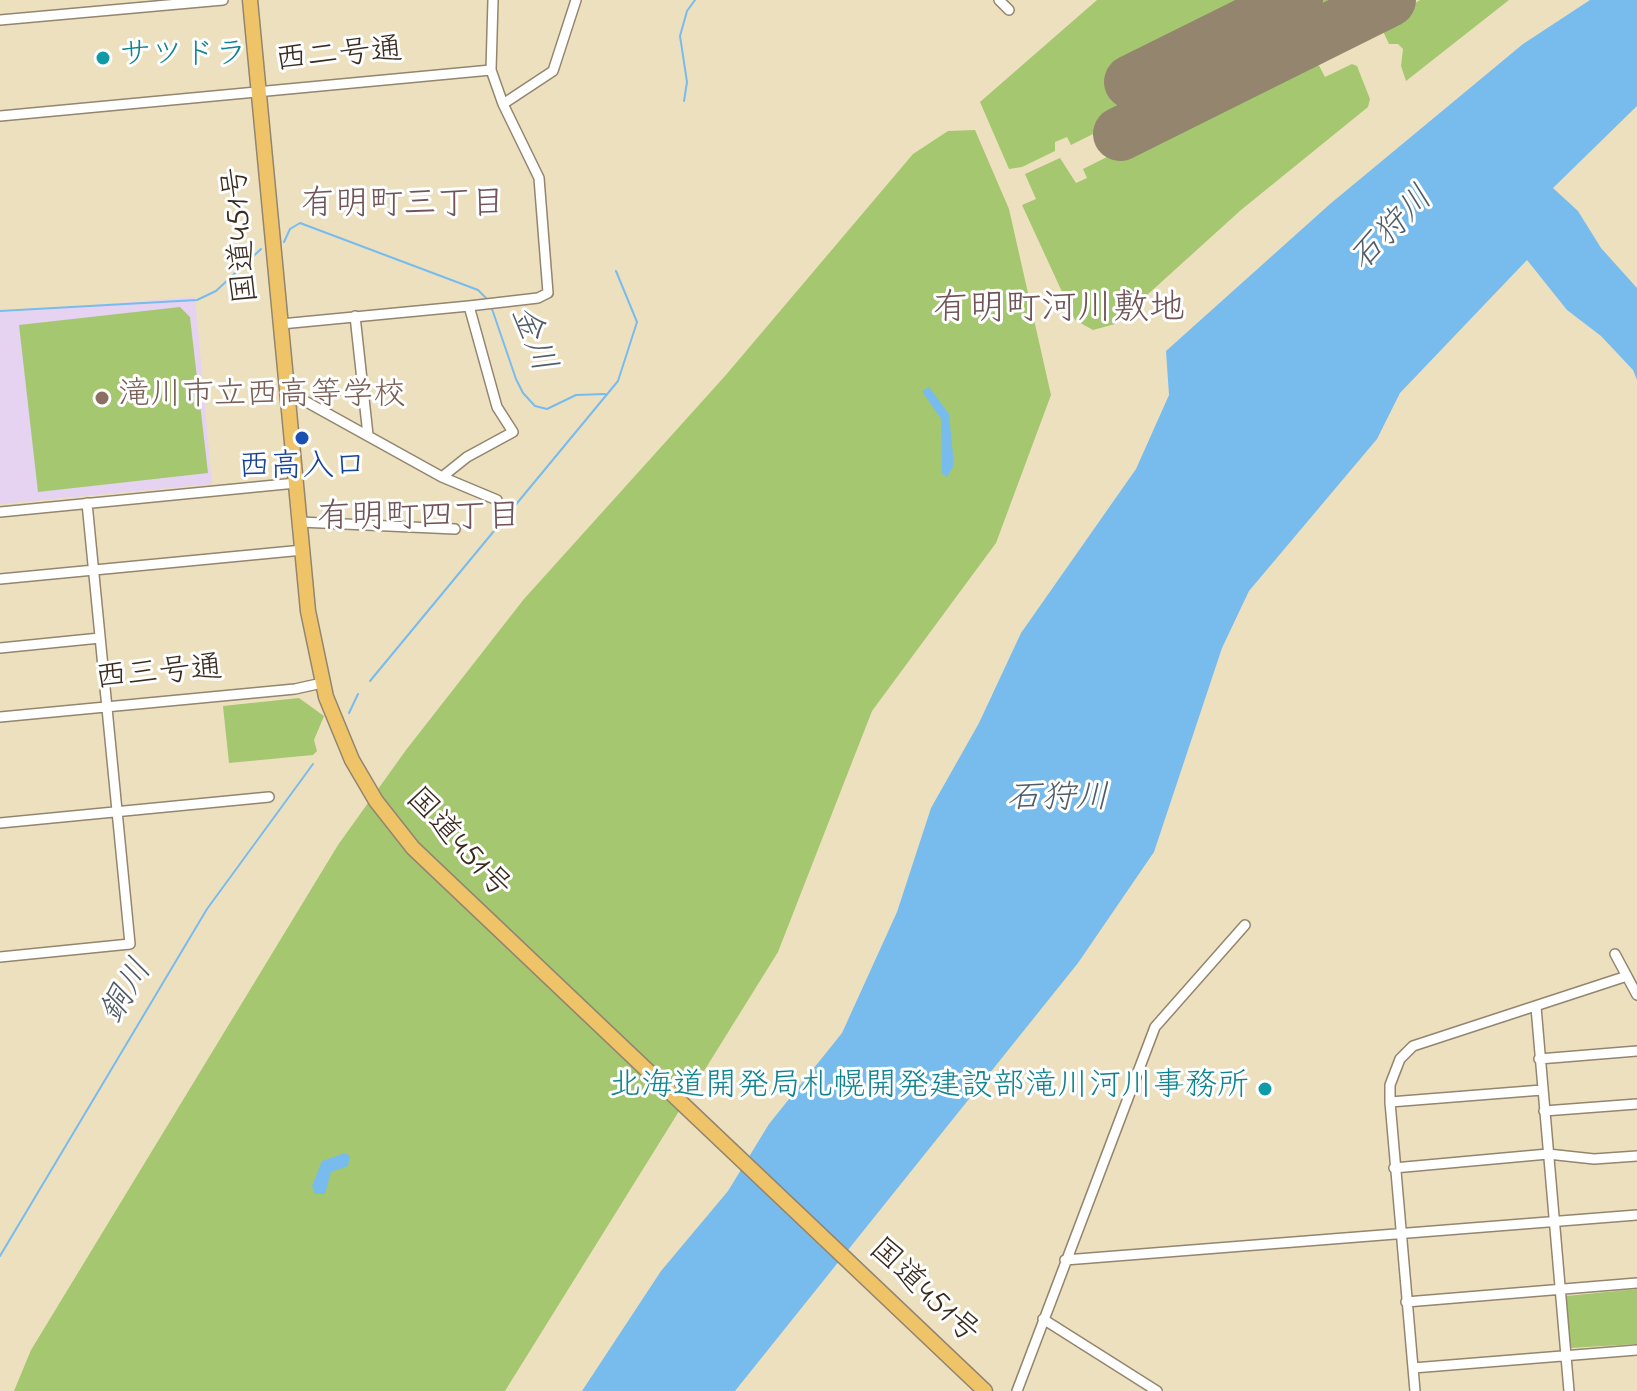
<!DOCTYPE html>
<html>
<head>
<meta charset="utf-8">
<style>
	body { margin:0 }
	canvas { display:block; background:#ede0bf }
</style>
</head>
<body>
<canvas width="1637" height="1391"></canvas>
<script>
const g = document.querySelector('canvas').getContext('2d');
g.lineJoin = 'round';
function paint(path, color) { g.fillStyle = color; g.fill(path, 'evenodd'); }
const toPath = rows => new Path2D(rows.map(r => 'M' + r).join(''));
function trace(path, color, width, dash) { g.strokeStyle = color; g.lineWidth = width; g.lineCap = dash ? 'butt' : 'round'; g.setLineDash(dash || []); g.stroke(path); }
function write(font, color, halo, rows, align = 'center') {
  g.font = font + ' "Indie Flower","Klee One",sans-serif'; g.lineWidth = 6; g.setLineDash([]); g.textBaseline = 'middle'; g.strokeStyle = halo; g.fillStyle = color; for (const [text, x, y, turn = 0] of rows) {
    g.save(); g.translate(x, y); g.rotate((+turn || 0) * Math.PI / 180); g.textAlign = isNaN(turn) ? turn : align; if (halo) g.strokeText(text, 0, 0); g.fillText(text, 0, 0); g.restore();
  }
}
const built = toPath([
	[195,297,212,484,0,504,0,312]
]);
const green = toPath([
	[1097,0,1350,0,1300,25,1301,30,1071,145,1067,137,1055,142,1055,151,1022,167,1009,169,980,102],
	[1420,0,1509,0,1406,81,1401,66,1403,49,1398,44,1389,44,1380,25],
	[1303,33,1312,51,1117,148,1104,144,1108,131],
	[1313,54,1325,77,1352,64,1357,66,1370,99,1368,107,1241,210,1115,324,1093,330,1075,320,1022,205,1036,199,1025,174,1060,158,1076,183,1087,178,1083,169],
	[975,130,1009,209,1051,395,996,543,872,711,778,952,505,1391,14,1391,31,1350,338,845,406,750,524,599,725,376,913,154,948,131],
	[180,307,190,317,208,473,38,492,19,325],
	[299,698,324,716,314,740,317,751,313,755,229,763,223,706],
	[1637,1289,1637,1344,1570,1348,1566,1296]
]);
const water = toPath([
	[1590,0,1637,0,1637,106,1553,188,1578,211,1601,248,1637,288,1637,380,1633,370,1601,336,1567,310,1527,260,1400,393,1377,439,1249,591,1222,648,1154,852,1078,963,735,1391,582,1391,661,1271,728,1191,769,1124,842,1033,897,912,931,808,979,723,1021,633,1136,469,1169,395,1166,351,1330,204,1523,44],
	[929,387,949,414,954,465,947,477,942,473,941,419,922,391],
	[345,1153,350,1156,348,1166,331,1172,325,1194,315,1194,312,1186,322,1161]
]);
const stream = toPath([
	[684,101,687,82,680,36,687,11,695,0],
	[284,242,290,229,300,223,478,290,488,300],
	[491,306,516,379,523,393,535,406,547,409,576,395,605,394],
	[0,311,197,300,216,291,261,249],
	[370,681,618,381,637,322,616,271],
	[349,713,358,694],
	[0,1256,207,909,313,764]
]);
const runway = toPath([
	[1131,82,1296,0],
	[1120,134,1389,0]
]);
const minor = toPath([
	[999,0,1009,10],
	[0,20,223,0],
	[503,104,553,71,576,0],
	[0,116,491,70],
	[355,316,368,435],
	[281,324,469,306,538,298,548,293,539,178,503,104,491,70,493,0],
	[288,401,303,400,442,477,497,500],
	[442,477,467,457,513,432,497,407,469,306],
	[0,512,296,483],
	[300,522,455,529],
	[0,579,303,550],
	[0,648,100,638],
	[0,717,295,689,322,683],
	[0,823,269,797],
	[1615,954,1637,995],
	[0,957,130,944,87,503],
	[1536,1007,1569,1391],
	[1539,1059,1637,1051],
	[1390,1102,1542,1090],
	[1544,1111,1637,1104],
	[1394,1168,1548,1154,1594,1159,1637,1156],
	[1065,1260,1637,1215],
	[1406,1302,1637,1283],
	[1043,1319,1157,1391],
	[1413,1368,1637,1350],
	[1017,1391,1155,1027,1245,925],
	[1415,1391,1390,1102,1390,1085,1400,1059,1413,1046,1627,976]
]);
const highway = toPath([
	[250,0,308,611,326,697,352,760,376,801,413,848,985,1391]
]);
const markers = [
	[103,58,8,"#0f9aa8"],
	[102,398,8,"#8d6e63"],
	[302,438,8,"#1a4fb4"],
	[1265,1089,8,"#0f9aa8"]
];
const cultureNames = [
	["サツドラ",119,58],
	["北海道開発局札幌開発建設部滝川河川事務所",1249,1089,"right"]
];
const streetNames = [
	["西二号通",339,58,-5],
	["国道451号",244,235,-95],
	["西三号通",159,676,-5],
	["国道451号",456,845,47],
	["国道451号",922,1293,43]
];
const educationNames = [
	["滝川市立西高等学校",118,398]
];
const transitNames = [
	["西高入口",302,470]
];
const neighbourhoodNames = [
	["有明町三丁目",403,207],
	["有明町四丁目",419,520]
];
const waterNames = [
	["石狩川",1394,231,-46],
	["金川",530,340,69],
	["石狩川",1058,801],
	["銅川",129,993,-59]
];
const quarterNames = [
	["有明町河川敷地",1059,312]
];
paint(built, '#e5d3f1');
paint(green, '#a5c770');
paint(water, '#78bcee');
trace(stream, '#78bcee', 2);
trace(runway, '#94856e', 54);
trace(minor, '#94856e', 12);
trace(highway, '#94856e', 17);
trace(minor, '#fff', 9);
trace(highway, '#efc469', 14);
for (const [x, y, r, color] of markers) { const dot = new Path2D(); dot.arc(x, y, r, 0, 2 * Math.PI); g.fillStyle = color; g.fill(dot); trace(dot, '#fff', 3); }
write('32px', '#0d838f', '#fff', cultureNames, 'left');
write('32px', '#3b2a1e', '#fff', streetNames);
write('32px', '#785e54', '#fff', educationNames, 'left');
write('32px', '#164399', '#fff', transitNames);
write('34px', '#705457', '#fff', neighbourhoodNames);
write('italic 34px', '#505d67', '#fff', waterNames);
write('36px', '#705457', '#fff', quarterNames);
</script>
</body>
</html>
